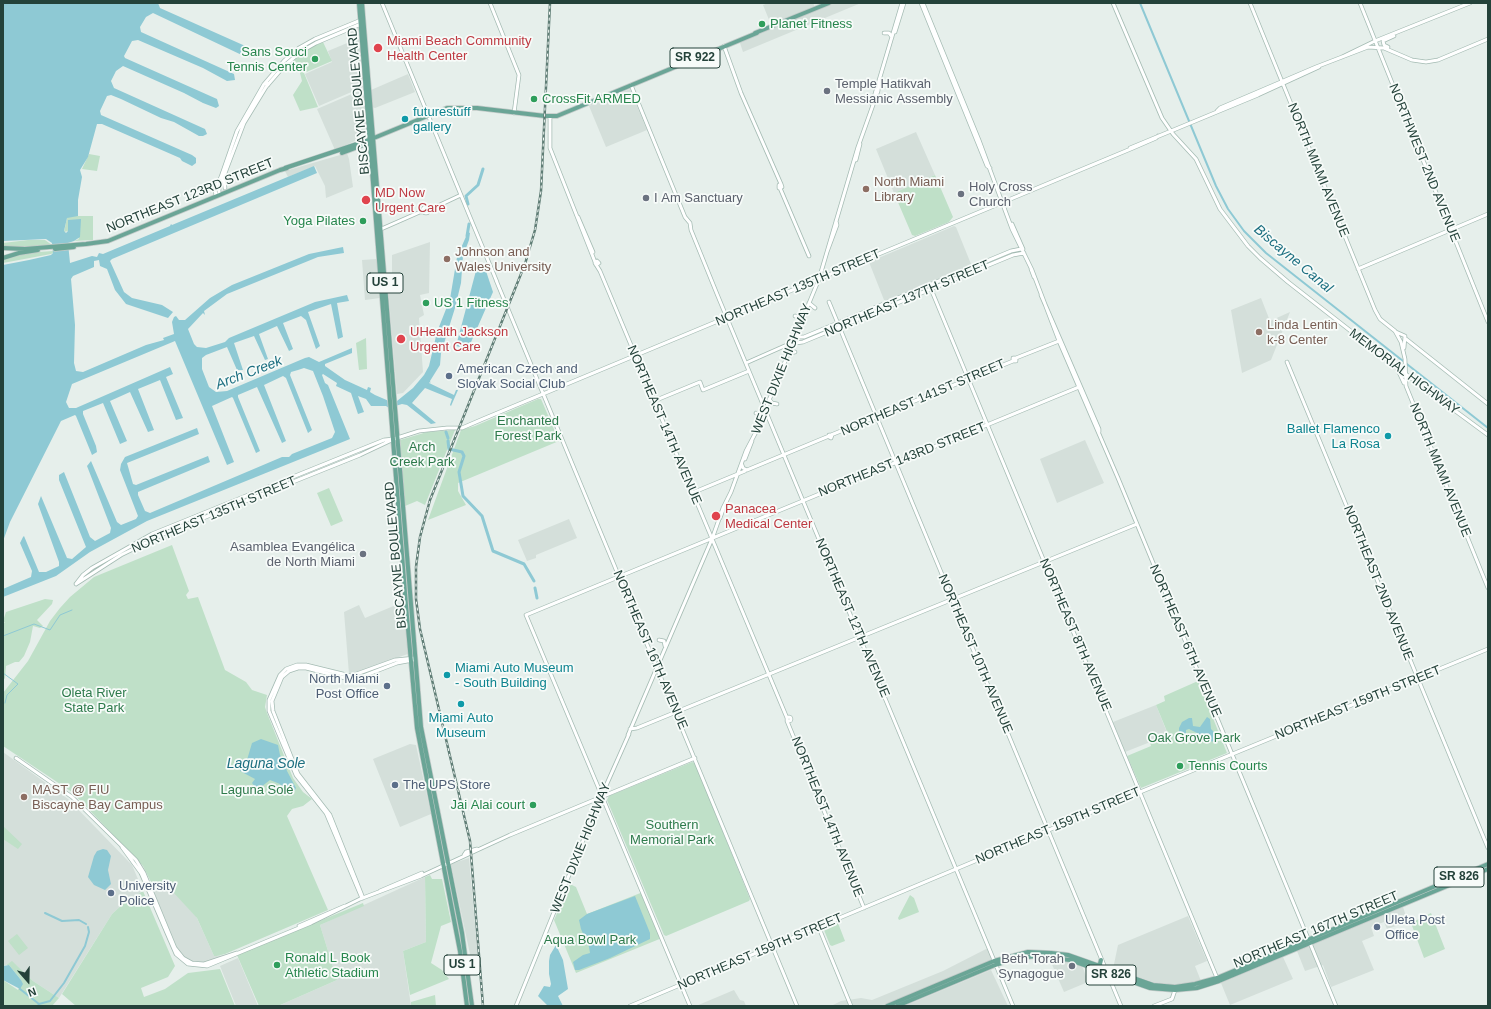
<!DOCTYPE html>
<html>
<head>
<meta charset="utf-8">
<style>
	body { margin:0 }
	#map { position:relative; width:1491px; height:1009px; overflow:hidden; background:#e6efeb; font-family:Helvetica,sans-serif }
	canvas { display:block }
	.frame { position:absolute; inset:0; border:4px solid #24423a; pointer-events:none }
	.north { position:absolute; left:8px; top:961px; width:40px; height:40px; -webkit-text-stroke:3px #f7fbf9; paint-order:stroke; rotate:160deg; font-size:11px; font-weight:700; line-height:16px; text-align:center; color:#24423a }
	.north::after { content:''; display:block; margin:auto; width:14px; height:18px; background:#24423a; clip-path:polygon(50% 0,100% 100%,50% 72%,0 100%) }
</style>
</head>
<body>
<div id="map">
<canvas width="1491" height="1009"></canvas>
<div class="frame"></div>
<div class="north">N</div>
</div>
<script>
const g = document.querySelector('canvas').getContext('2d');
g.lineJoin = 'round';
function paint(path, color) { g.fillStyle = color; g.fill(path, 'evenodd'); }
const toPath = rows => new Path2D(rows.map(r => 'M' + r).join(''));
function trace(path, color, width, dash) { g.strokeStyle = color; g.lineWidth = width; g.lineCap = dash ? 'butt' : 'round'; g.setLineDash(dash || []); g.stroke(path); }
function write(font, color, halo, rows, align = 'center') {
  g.font = font + ' Helvetica,sans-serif'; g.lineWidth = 3.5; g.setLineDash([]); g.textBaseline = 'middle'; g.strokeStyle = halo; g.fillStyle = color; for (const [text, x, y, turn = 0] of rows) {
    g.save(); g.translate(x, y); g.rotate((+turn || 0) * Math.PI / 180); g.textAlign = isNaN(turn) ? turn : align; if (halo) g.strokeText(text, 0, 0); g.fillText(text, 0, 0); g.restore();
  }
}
const built = toPath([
	[768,3,813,3,816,9,830,3,861,3,743,52,739,40,772,27,763,5],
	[358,27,363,87,319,106,305,74,332,62,328,51,352,41,347,31],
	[408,74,415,92,375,108,372,107,371,90],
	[630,89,647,130,606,147,589,106],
	[361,90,363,90,366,136,335,150,317,109],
	[916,132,935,175,894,193,876,149],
	[347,153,349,159,353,187,326,198,325,186,315,166,288,177,285,171],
	[954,226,956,227,971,264,970,266,886,301,884,300,869,262],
	[430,242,429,293,420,295,424,315,419,318,423,372,403,393,397,394,387,275,392,275,392,255],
	[377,259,380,298,365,300,362,260],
	[1261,298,1270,321,1290,312,1271,360,1242,373,1231,310],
	[1085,440,1104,483,1057,503,1040,459],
	[569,519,577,538,536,555,536,558,527,561,518,540],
	[403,602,408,654,396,658,357,674,349,674,344,612,359,605,365,618],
	[1156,705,1168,735,1125,752,1113,722],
	[410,744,416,745,431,814,400,827,373,759],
	[3,752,68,799,132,865,143,891,125,902,112,914,59,998,33,981,12,962,3,966],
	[469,858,478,958,471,959,451,864],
	[425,877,426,942,403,951,411,1006,278,1006,337,980,320,925],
	[166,881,170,884,173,891,196,916,214,956,226,955,202,963,192,962,183,956,177,948,150,883],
	[1403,907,1408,922,1387,929,1384,922,1371,927,1374,936,1362,941,1374,970,1331,987,1323,965,1305,971,1297,951],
	[1188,916,1207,961,1195,966,1201,981,1176,985,1153,982,1113,969,1118,945],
	[988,948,993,960,882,1006,831,1006,841,1001,861,998,872,1000,943,971],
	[1283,957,1293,979,1230,1005,1221,983],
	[238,958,258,1006,236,1006,220,966],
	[1050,960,1063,960,1079,965,1083,968,1088,982,1064,992],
	[991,970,1008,1006,903,1006,914,1002],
	[734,990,740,1000,744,1001,746,1006,696,1006]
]);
const green = toPath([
	[323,42,332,61,304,73,318,107,300,111,293,95,302,81,298,65,294,60,310,47],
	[89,154,100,156,97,171,82,169],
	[935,175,953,217,949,222,915,236,912,235,894,193],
	[69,216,93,216,93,240,74,241,79,239,68,220,68,231,64,232,67,218],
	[28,240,45,240,52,245,19,248,3,247,3,243],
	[53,251,53,253,51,254,3,263,3,259,24,253],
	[366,338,367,369,359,370,356,343],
	[538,399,541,399,559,441,458,483,458,491,466,505,428,520,461,430,475,426],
	[455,430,425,505,417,501,405,506,400,440,427,432],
	[329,488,343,521,331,526,317,493],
	[172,545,189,591,186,595,188,599,198,597,225,670,246,682,252,690,267,695,265,707,267,713,293,778,303,792,312,799,303,806,292,809,287,816,328,910,225,954,217,956,214,956,197,918,173,892,169,882,151,882,143,866,72,792,3,746,3,693,28,661,50,621,60,608,70,597,94,577],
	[45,599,53,600,52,604,37,620,43,626,40,628,33,626,30,642,24,656,19,662,15,662,6,666,5,678,3,681,3,623,5,623,3,621,6,612],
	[1198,681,1227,753,1141,788,1127,756,1151,746,1150,742,1167,736,1168,734,1156,705,1165,701,1164,696],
	[692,762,695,763,750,899,749,901,666,936,664,935,607,800,609,796],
	[3,826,22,844,18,849,3,839],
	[430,875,432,879,442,879,451,922,441,926,431,963,442,970,449,979,410,995,403,951,426,942,425,877],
	[570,884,576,887,587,914,643,892,662,938,576,973,554,920],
	[143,891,175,966,168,977,141,988,144,997,165,989,188,973,220,969,235,1006,76,1006,62,994,112,914,125,902],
	[910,895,914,898,919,912,899,920,898,918],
	[363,903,364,906,320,925,337,980,278,1006,259,1006,237,955],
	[1431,913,1445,949,1424,958,1411,923],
	[838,923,845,941,832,946,830,945,824,930],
	[17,934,28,948,19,955,8,941],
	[12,961,33,981,59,998,52,1006,3,1006,3,980,18,990,21,980,9,965,6,965],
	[435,995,436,1006,411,1006,411,1002]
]);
const water = toPath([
	[3,3,158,3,160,8,252,49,253,52,250,57,246,57,153,13,146,17,140,27,141,32,234,74,235,80,227,81,203,68,138,40,132,41,124,56,125,58,217,99,219,106,216,108,203,103,184,93,123,66,116,71,111,81,114,88,205,129,207,134,203,136,199,136,174,122,161,118,121,99,111,95,107,96,100,111,101,115,192,155,196,158,196,163,192,166,182,161,180,158,102,124,97,124,88,157,80,170,82,177,78,200,78,216,67,218,64,231,66,233,68,231,68,220,81,219,80,237,74,241,68,243,70,263,92,256,97,257,99,253,103,254,170,226,171,224,172,225,314,166,317,173,112,259,110,261,124,292,132,298,162,305,173,312,168,318,126,304,115,290,107,269,100,266,99,260,94,261,94,267,73,276,71,279,75,325,74,363,76,371,83,372,146,345,164,340,163,338,174,334,172,322,174,317,176,316,179,320,185,320,210,298,232,285,309,254,343,247,344,253,318,257,227,294,204,311,205,315,203,313,188,329,194,344,197,347,206,348,225,342,229,338,315,302,347,295,349,301,337,303,343,337,338,339,331,304,308,312,320,346,316,349,306,320,301,316,283,323,293,349,289,351,277,326,259,334,268,359,265,360,254,336,234,343,243,370,237,370,227,347,206,355,202,358,202,369,209,387,216,392,227,391,305,358,309,357,319,362,352,348,352,353,325,364,325,366,345,380,367,390,368,387,371,388,370,392,375,395,389,401,397,401,413,388,424,375,429,366,437,332,450,299,457,257,468,232,470,233,469,240,463,256,461,283,455,308,441,353,440,365,430,381,431,384,430,382,429,383,454,395,456,390,458,390,451,406,450,405,452,399,425,388,412,403,436,423,431,424,407,405,402,404,389,408,386,406,371,406,366,399,358,396,364,412,358,414,351,393,336,386,337,383,323,374,322,375,325,383,328,385,350,439,147,521,90,552,56,576,3,597,3,589,31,577,32,571,20,543,23,537,24,536,39,572,46,572,59,566,59,562,38,504,41,496,67,558,72,559,86,547,59,480,59,475,64,472,90,537,95,541,110,533,111,528,87,466,91,461,117,522,121,525,136,519,138,516,120,470,121,464,125,457,197,428,199,434,127,463,133,484,136,485,208,456,210,462,138,492,138,495,145,511,150,513,282,457,289,457,292,454,332,438,335,432,323,396,313,371,304,368,298,370,291,372,290,375,312,430,308,433,286,378,283,376,264,385,286,441,282,443,257,387,238,395,238,397,260,451,256,453,233,398,232,397,212,406,234,462,227,465,175,341,72,384,66,402,69,408,76,408,170,367,173,374,166,377,183,418,176,420,160,380,138,389,154,430,148,432,130,392,110,401,127,441,120,444,103,403,83,411,83,414,96,446,97,452,92,455,76,416,75,415,61,421,10,522,3,541,3,265,29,260,51,255,53,253,52,243,46,239,3,241],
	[481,264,484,265,493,292,468,349,456,346,477,267],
	[1207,717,1210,719,1211,729,1217,735,1218,742,1207,741,1201,735,1189,729,1186,730,1186,739,1182,741,1179,739,1179,728,1182,722,1189,718,1192,718,1193,726,1200,727],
	[261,739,278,745,280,755,284,761,287,771,296,788,293,793,287,793,280,784,270,780,261,787,255,787,252,783,255,779,240,771,240,765,250,762,247,760,252,743],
	[103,849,107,850,111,856,108,870,111,884,105,890,94,885,88,877,94,856,97,851],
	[635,896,650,933,650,939,610,958,579,970,575,970,573,962,583,955,590,953,589,947,581,929,579,920,587,914],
	[556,945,563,960,568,989,558,996,563,1006,548,1006,538,996,544,986,550,987,551,984,549,974,549,961,550,955],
	[9,965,21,980,23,984,20,989,3,980,3,966]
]);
const stream = toPath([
	[3,636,34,624,50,630,60,615,72,610],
	[3,673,18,684,7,695,5,703]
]);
const canal = toPath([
	[1140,3,1216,186,1228,209,1244,231,1266,253,1488,428],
	[45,913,62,921,79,920,86,924],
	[20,989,39,1004,38,1006],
	[39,1004,50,1001,64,983,85,946,89,932,88,927]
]);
const river = toPath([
	[468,204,466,196,478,185,483,169],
	[467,236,469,224],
	[446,432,448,438],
	[448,441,449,449,462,452,464,456,459,472,463,496,482,516,493,551,524,564,534,581],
	[535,588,537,598]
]);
const secondary = toPath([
	[382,3,470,217],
	[490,3,519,75,514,113],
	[921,3,987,166,990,168],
	[923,3,979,140,1012,229,1032,270,1059,341,1118,478,1336,1006],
	[1113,3,1162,118,1173,134,1196,159,1220,209,1248,246,1260,258,1288,282,1416,382,1488,435],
	[1250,3,1375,310,1380,319,1395,331,1401,342,1405,359,1406,386,1488,588],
	[1360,3,1488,322],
	[895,32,904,3],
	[884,33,889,33,892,37],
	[724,46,741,93,781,184],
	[1388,47,1384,45,1383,41,1394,36],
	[1342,57,1375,41,1470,3],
	[265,83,284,61,299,48,315,39,361,20],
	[631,85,685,217,690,223,691,230,717,294,1013,1006],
	[872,104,902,3],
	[1217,111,1220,108,1316,67,1368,47,1384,48,1412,60,1426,62,1438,60,1488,39],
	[550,117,550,148,595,262],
	[1130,148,1258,95,1319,67],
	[856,160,860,144],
	[224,180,225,188],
	[781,184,782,187,779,188,779,185,781,184],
	[780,188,809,256],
	[219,195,219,189,244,123,266,87,285,65,302,51,316,43,361,24],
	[216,196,215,189,221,177,237,131,264,84,267,83,268,85],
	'423 210a3 3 0 1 1 6 0a3 3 0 1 1-6 0Z',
	[429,210,461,195],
	[470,217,497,282],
	[578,217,593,252],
	[1012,224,1023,249],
	[379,230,420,212,424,212],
	[827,252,837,225,836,221],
	[596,265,599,263,597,261,595,263,600,271,787,718],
	[1031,269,1034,277],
	[1358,269,1488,214],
	[496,280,797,1006],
	[931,289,1217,978],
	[1041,295,1099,429,1099,432],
	[829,302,1121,1006],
	[809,303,815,308],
	[795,316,799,317,801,322],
	[1396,332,1405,336,1404,348],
	[796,334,800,337,804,337,1011,251,1021,249],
	[1406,339,1488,404],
	[789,353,795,352],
	[1013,358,1016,358,1016,361,1013,361,1013,358],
	[1016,358,1059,341],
	[1287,362,1488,848],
	[746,363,789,344,803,342,1013,255,1024,253],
	[1398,370,1404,383],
	[769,399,772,403,777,404],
	[654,401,700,382,703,390,749,371],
	[756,413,762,417],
	[447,428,462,428,483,419,1133,148,1156,138,1158,136],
	[829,435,832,435,831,438,829,437,829,435],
	[831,435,1013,361],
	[745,459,752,441],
	[742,465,743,468,747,470,829,436],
	[692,493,745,471],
	[720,518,724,507],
	[76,584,121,555,166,533,360,455,394,439,419,431,447,428],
	[76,584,83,575,92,568,152,534,384,440,394,439],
	[659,640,664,641,665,646],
	'787 719a2 2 0 1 1 4 0a2 2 0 1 1-4 0Z',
	[787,721,864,908],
	[630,729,637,728,1137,524],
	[628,735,712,539,723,508,731,492,746,451,756,432,819,279,858,147,878,91,880,78],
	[16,758,72,797,136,860,144,873,175,948,183,958,192,963,204,964,237,953],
	[122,847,141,873,176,954,188,964,207,966,311,923,360,899,421,876,510,835,695,758],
	[464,855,466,852,477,849],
	[380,891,422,873],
	[363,898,361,896,326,813,296,775,269,711,269,700,280,675,286,669,297,665,306,665,351,676,395,660,415,658],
	[363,898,330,815,298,774,273,711,272,701,282,677,289,671,298,668,306,668,353,680,397,663,413,660],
	[299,926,345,906],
	[819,928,851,1006],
	[516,1006,597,806,629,734],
	[630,1006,1094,811,1488,649],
	[690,1006,526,615,1079,387],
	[1154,1006,1172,999,1175,990]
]);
const primary = toPath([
	[359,3,406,606,417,728,460,951,467,1006],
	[362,3,421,727,462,933,472,1006],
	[755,33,829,3],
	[342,153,366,144,369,140],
	[285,168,369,140,447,108,477,108,545,116,557,116,757,33],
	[3,248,25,249,86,244,108,241,280,170,287,168],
	[55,249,74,247],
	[3,258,19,253,38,250],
	[1097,966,1100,964,1101,960],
	[1111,983,1116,977],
	[887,1006,994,961,1028,952,1051,953,1068,955,1153,985,1175,987,1195,984,1217,978,1488,864],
	[897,1006,995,965,1014,959,1035,956,1070,960,1150,988,1175,990,1197,988,1219,981,1488,869]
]);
const rail = toPath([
	[483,1006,470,841,420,629,416,599,416,567,420,537,430,500,525,264,535,230,541,191,550,3]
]);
const markers = [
	[762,24,4,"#2e9e5b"],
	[378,48,5,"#e0444e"],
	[315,59,4,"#2e9e5b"],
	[827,91,4,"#6b7280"],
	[534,99,4,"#2e9e5b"],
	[405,119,4,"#0f9aa8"],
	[866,189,4,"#8d6e63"],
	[961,194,4,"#6b7280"],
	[646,198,4,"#6b7280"],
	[366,200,5,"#e0444e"],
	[363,221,4,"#2e9e5b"],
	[447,259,4,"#8d6e63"],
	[426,303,4,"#2e9e5b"],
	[1259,332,4,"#8d6e63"],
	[401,339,5,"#e0444e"],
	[449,376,4,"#5c6f8a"],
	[1388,436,4,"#0f9aa8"],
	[716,516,5,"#e0444e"],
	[363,554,4,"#6b7280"],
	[447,675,4,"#0f9aa8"],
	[387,686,4,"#5c6f8a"],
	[461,704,4,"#0f9aa8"],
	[1180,766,4,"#2e9e5b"],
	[395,785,4,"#5c6f8a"],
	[24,797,4,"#8d6e63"],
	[533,805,4,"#2e9e5b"],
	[111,893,4,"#5c6f8a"],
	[1377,927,4,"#5c6f8a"],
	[277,965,4,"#2e9e5b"],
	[1072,966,4,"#6b7280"]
];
const shields = [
	[695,58,50],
	[385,283,36],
	[1459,877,50],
	[462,965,36],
	[1111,975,50]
];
const shieldNames = [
	["SR 922",695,58],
	["US 1",385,283],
	["SR 826",1459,877],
	["US 1",462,965],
	["SR 826",1111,975]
];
const leisureNames = [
	["Planet Fitness",770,24],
	["Sans Souci",307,52,"right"],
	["Tennis Center",307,67,"right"],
	["CrossFit ARMED",542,99],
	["Yoga Pilates",355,221,"right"],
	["US 1 Fitness",434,303],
	["Tennis Courts",1188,766],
	["Jai Alai court",525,805,"right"],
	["Ronald L Book",285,958],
	["Athletic Stadium",285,973]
];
const healthNames = [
	["Miami Beach Community",387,41],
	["Health Center",387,56],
	["MD Now",375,193],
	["Urgent Care",375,208],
	["UHealth Jackson",410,332],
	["Urgent Care",410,347],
	["Panacea",725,509],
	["Medical Center",725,524]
];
const worshipNames = [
	["Temple Hatikvah",835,84],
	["Messianic Assembly",835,99],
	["Holy Cross",969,187],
	["Church",969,202],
	["I Am Sanctuary",654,198],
	["Asamblea Evangélica",355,547,"right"],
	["de North Miami",355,562,"right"],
	["Beth Torah",1064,959,"right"],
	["Synagogue",1064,974,"right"]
];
const streetNames = [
	["BISCAYNE BOULEVARD",359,101,-95],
	["NORTHWEST 2ND AVENUE",1424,163,68],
	["NORTH MIAMI AVENUE",1318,170,68],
	["NORTHEAST 123RD STREET",190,196,-22],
	["NORTHEAST 135TH STREET",798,288,-23],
	["NORTHEAST 137TH STREET",907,299,-23],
	["WEST DIXIE HIGHWAY",782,369,-68],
	["MEMORIAL HIGHWAY",1404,372,37],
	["NORTHEAST 141ST STREET",923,398,-23],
	["NORTHEAST 14TH AVENUE",664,425,67],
	["NORTHEAST 143RD STREET",902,460,-22],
	["NORTH MIAMI AVENUE",1440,470,68],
	["NORTHEAST 135TH STREET",214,515,-23],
	["BISCAYNE BOULEVARD",396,555,-95],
	["NORTHEAST 2ND AVENUE",1378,583,68],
	["NORTHEAST 12TH AVENUE",852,618,67],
	["NORTHEAST 8TH AVENUE",1075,635,67],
	["NORTHEAST 6TH AVENUE",1185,641,67],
	["NORTHEAST 16TH AVENUE",650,650,67],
	["NORTHEAST 10TH AVENUE",975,654,67],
	["NORTHEAST 159TH STREET",1358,703,-22],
	["NORTHEAST 14TH AVENUE",827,817,68],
	["NORTHEAST 159TH STREET",1058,826,-23],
	["WEST DIXIE HIGHWAY",581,848,-68],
	["NORTHEAST 167TH STREET",1316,930,-23],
	["NORTHEAST 159TH STREET",760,952,-23]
];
const cultureNames = [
	["futurestuff",413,112],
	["gallery",413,127],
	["Ballet Flamenco",1380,429,"right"],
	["La Rosa",1380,444,"right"],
	["Miami Auto Museum",455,668],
	["- South Building",455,683],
	["Miami Auto",461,718,"center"],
	["Museum",461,733,"center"]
];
const educationNames = [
	["North Miami",874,182],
	["Library",874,197],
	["Johnson and",455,252],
	["Wales University",455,267],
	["Linda Lentin",1267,325],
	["k-8 Center",1267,340],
	["MAST @ FIU",32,790],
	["Biscayne Bay Campus",32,805]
];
const serviceNames = [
	["American Czech and",457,369],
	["Slovak Social Club",457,384],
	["North Miami",379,679,"right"],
	["Post Office",379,694,"right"],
	["The UPS Store",403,785],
	["University",119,886],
	["Police",119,901],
	["Uleta Post",1385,920],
	["Office",1385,935]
];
const parkNames = [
	["Enchanted",528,421],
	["Forest Park",528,436],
	["Arch",422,447],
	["Creek Park",422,462],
	["Oleta River",94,693],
	["State Park",94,708],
	["Oak Grove Park",1194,738],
	["Laguna Solé",257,790],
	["Southern",672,825],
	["Memorial Park",672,840],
	["Aqua Bowl Park",590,940]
];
const waterNames = [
	["Biscayne Canal",1293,259,40],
	["Arch Creek",249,373,-21],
	["Laguna Sole",266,764]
];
paint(built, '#d4dfda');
paint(green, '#bfe0c8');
paint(water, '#8ec9d4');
trace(stream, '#8ec9d4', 1);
trace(canal, '#8ec9d4', 2);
trace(river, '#8ec9d4', 3);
trace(secondary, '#a4bbb3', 4.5);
trace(primary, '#c2cac8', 5.5);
trace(secondary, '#fff', 3);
trace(primary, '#6aa596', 4);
trace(rail, '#5f7d75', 2.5);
trace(rail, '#f7fbf9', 1, [3]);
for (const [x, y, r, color] of markers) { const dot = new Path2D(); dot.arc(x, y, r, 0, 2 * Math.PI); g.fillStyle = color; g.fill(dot); trace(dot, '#f7fbf9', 1.5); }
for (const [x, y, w] of shields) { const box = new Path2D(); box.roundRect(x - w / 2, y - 10, w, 20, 3); g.fillStyle = '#f7fbf9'; g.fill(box); trace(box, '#24423a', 1); }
write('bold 12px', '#24423a', null, shieldNames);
write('13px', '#27864d', '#f7fbf9', leisureNames, 'left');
write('13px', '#be3a42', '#f7fbf9', healthNames, 'left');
write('13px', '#5b616d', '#f7fbf9', worshipNames, 'left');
write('13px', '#24423a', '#f7fbf9', streetNames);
write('13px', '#0d838f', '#f7fbf9', cultureNames, 'left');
write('13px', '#785e54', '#f7fbf9', educationNames, 'left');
write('13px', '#4e5e75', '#f7fbf9', serviceNames, 'left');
write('13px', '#2d7a4b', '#f7fbf9', parkNames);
write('italic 14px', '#1c6f80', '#f7fbf9', waterNames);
</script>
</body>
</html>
